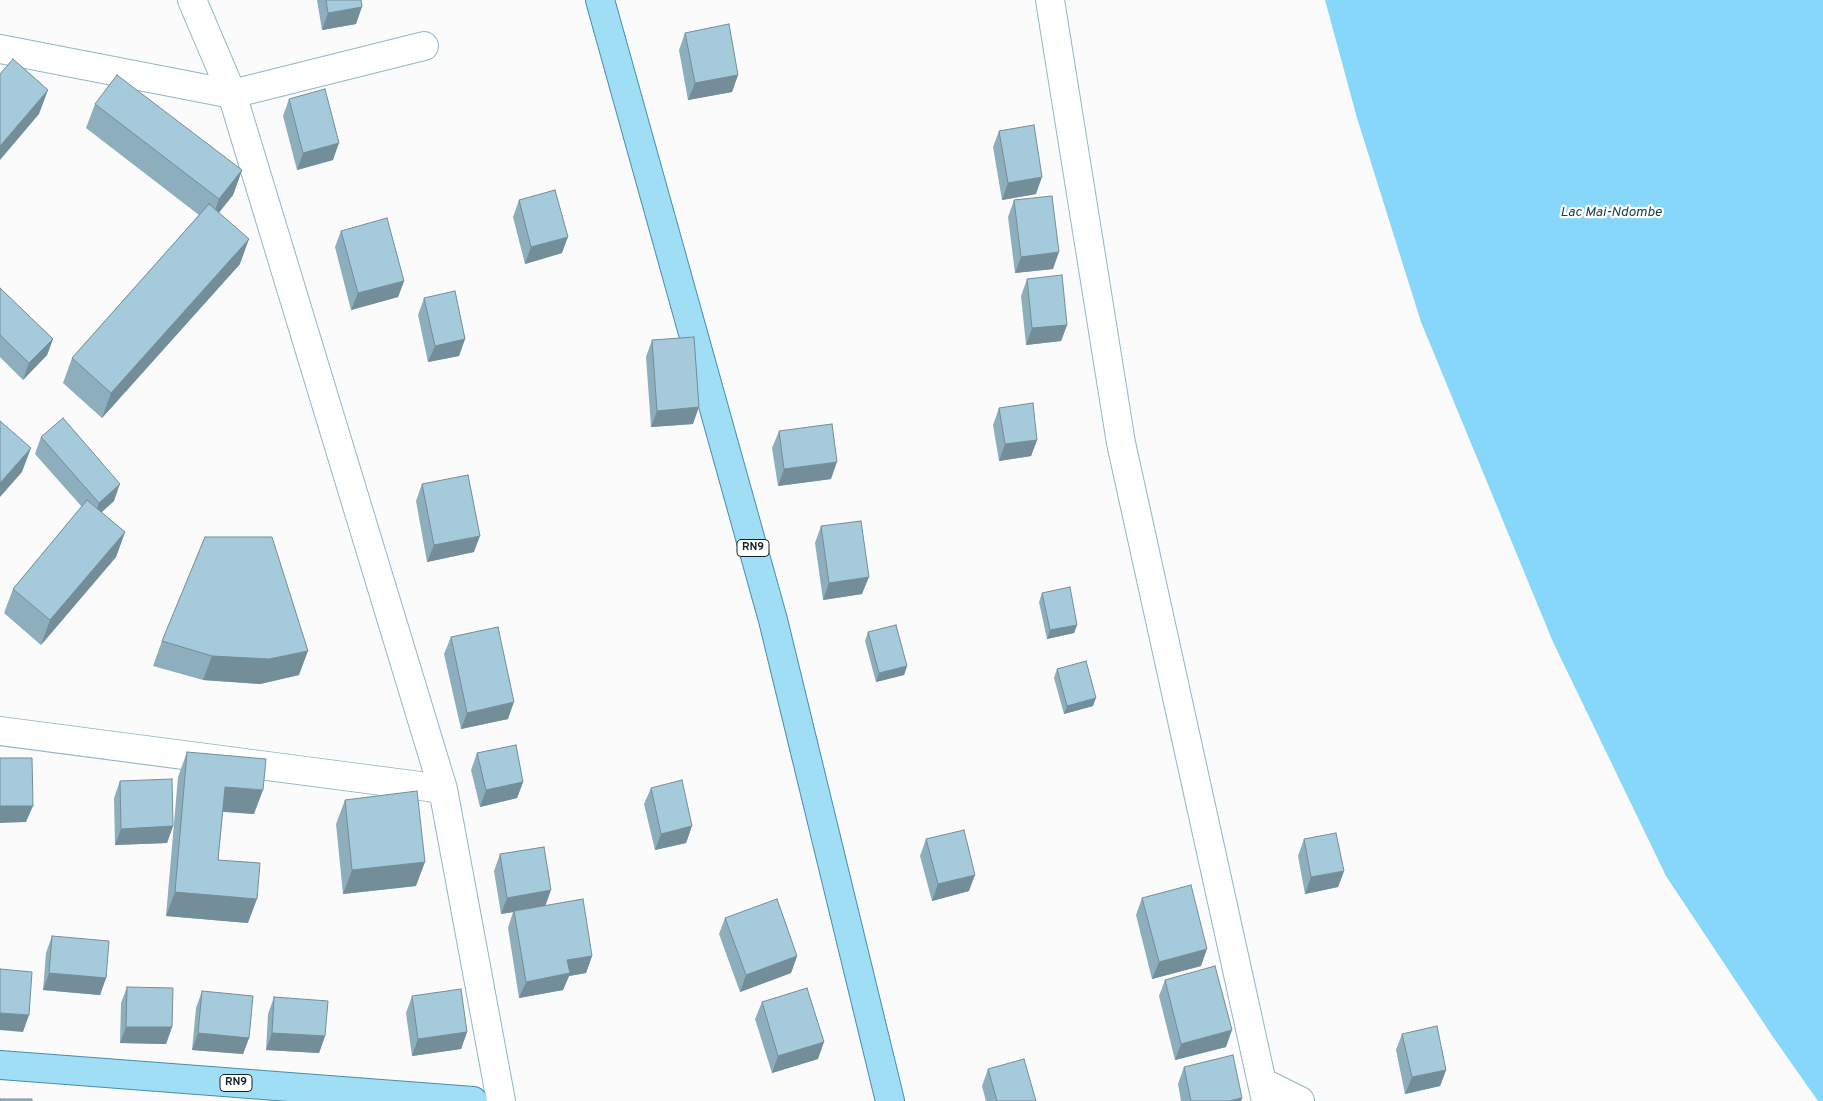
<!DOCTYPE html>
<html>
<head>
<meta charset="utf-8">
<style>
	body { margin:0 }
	canvas { display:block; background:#fbfbfb }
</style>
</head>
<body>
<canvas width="1823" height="1101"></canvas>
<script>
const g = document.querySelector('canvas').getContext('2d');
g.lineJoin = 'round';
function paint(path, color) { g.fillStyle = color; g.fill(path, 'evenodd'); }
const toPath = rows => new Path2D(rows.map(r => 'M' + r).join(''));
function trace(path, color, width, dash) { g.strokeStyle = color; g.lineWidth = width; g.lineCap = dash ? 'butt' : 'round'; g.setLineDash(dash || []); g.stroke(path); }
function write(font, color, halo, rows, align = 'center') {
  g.font = font + ' Overpass,sans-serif'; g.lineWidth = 4.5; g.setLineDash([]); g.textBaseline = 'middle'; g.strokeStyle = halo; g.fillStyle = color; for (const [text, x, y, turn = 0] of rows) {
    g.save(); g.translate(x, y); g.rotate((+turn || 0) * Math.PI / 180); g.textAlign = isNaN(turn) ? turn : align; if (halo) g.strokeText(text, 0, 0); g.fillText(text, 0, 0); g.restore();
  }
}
const water = toPath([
	[1325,0,1823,0,1823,1101,1818,1101,1773,1037,1666,876,1553,642,1421,322,1357,118]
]);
const minor = toPath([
	[192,0,232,94,443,789,501,1101],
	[1050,0,1121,443,1266,1101],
	[0,49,232,94,424,46],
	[0,731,443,789],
	[1262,1082,1300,1101]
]);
const major = toPath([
	[600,0,773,620,890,1101],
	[0,1065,473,1101]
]);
const wall = toPath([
	[317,0,361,0,356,24,322,30],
	[685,33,738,75,732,92,688,100,679,50],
	[289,99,333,160,297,170,283,116],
	[95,104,242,170,233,195,219,212,240,264,102,418,63,383,72,358,199,215,86,128],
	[999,131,1036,194,1002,200,993,147],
	[519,200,562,253,525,264,513,217],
	[1014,200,1053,269,1015,273,1008,217],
	[341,231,404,281,398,297,351,310,335,247],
	[1027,279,1067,325,1061,341,1026,345,1021,296],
	[0,288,53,339,47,355,23,380,0,357],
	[424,298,465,339,459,356,428,362,418,315],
	[652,340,693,424,651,427,646,357],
	[999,408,1037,440,1031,456,999,461,993,425],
	[779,431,831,479,778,486,772,448],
	[41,437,114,501,101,512,125,532,116,557,41,645,4,613,13,589,82,507,35,454],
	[422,484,474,552,427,562,416,501],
	[821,526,862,594,823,600,815,543],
	[1042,593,1077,625,1074,633,1047,639,1039,602],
	[868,632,907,666,904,675,876,682,865,641],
	[451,637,508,719,461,729,444,654],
	[162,641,299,675,260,684,203,680,153,666],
	[1057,669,1093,706,1064,714,1054,678],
	[187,752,254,814,223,812,218,860,248,923,166,916,178,777],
	[477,753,523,782,517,798,480,807,471,770],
	[120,781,173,826,167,843,115,845,114,798],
	[651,788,692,826,686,843,655,850,644,804],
	[345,800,416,886,343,894,336,824],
	[926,839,969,891,932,901,920,856],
	[1304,839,1344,871,1338,887,1305,894,1298,856],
	[500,854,545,905,592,956,586,973,569,976,563,990,519,998,508,928,513,912,501,914,494,871],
	[1142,898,1201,966,1152,979,1136,915],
	[725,918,797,956,791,973,740,992,719,934],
	[52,936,106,978,100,995,43,990,46,953],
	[1165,980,1226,1047,1175,1060,1159,996],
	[127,987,172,1027,166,1044,120,1043,121,1003],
	[202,991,249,1038,243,1054,192,1050,196,1008],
	[412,996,467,1032,461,1049,412,1056,406,1013],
	[274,997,325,1036,319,1053,266,1050,268,1014],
	[762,1002,818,1059,772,1073,755,1019],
	[1402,1034,1446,1070,1440,1086,1405,1094,1396,1050],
	[1184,1067,1242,1098,1241,1101,1181,1101,1178,1084],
	[988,1069,1036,1101,986,1101,982,1086]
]);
const shadedWall = toPath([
	[362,7,356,24,322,30,328,13],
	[738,75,732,92,688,100,695,83],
	[48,90,39,114,0,160,0,146],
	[339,143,333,160,297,170,303,153],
	[242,170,233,195,210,224,219,199],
	[1042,177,1036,194,1002,200,1008,183],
	[568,237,562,253,525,264,531,247],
	[249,239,240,264,102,418,111,393],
	[1059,252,1053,269,1015,273,1021,257],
	[404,281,398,297,351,310,358,293],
	[1067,325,1061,341,1026,345,1032,328],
	[53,339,47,355,23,380,29,363],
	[465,339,459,356,428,362,435,346],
	[699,407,693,424,651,427,657,411],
	[1037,440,1031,456,999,461,1005,444],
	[31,448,22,472,0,497,0,483],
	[837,462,831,479,778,486,784,469],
	[120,484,114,501,93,520,99,503],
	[125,532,116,557,41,645,50,620],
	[480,536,474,552,427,562,434,545],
	[869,577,862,594,823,600,829,583],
	[1077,625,1074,633,1047,639,1050,630],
	[308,651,299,675,260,684,203,680,212,656],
	[907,666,904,675,876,682,879,673],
	[1096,698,1093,706,1064,714,1067,706],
	[514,702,508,719,461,729,467,713],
	[523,782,517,798,480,807,486,790],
	[225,787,263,790,254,814,216,811],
	[0,806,33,806,26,822,0,823],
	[173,826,167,843,115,845,121,829],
	[692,826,686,843,655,850,661,834],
	[425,862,416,886,343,894,352,870],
	[1344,871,1338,887,1305,894,1311,877],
	[975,875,969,891,932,901,938,884],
	[551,890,545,907,501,914,507,898],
	[175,892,257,899,248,923,166,916],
	[1207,949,1201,966,1152,979,1159,962],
	[592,956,586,973,569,976,563,990,519,998,526,982,567,960],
	[797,956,791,973,740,992,746,975],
	[49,973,106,978,100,995,43,990],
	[0,1013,29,1015,23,1032,0,1030],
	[126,1027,172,1027,166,1044,120,1043],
	[1232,1030,1226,1047,1175,1060,1181,1044],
	[467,1032,461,1049,412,1056,418,1039],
	[198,1033,249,1038,243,1054,192,1050],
	[272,1033,325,1036,319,1053,266,1050],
	[824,1042,818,1059,772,1073,778,1056],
	[1446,1070,1440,1086,1405,1094,1412,1077],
	[1242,1098,1241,1101,1229,1101]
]);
const building = toPath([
	[326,0,361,0,362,7,328,13,326,0],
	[729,24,738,75,695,83,685,33,729,24],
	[13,59,48,90,0,146,0,74,13,59],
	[117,75,242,170,219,199,95,104,117,75],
	[325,89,339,143,303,153,289,99,325,89],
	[1034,125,1042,177,1008,183,999,131,1034,125],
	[555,190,568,237,531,247,519,200,555,190],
	[1052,196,1059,252,1021,257,1014,200,1052,196],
	[209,204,249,239,111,393,72,358,209,204],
	[387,218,404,281,358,293,341,231,387,218],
	[1062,275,1067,325,1032,328,1027,279,1062,275],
	[0,288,53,339,29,363,0,335,0,288],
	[455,291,465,339,435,346,424,298,455,291],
	[694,337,699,407,657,411,652,340,694,337],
	[1033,403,1037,440,1005,444,999,408,1033,403],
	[63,418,120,484,99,503,41,437,63,418],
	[0,421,31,448,0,483,0,421],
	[832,424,837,462,784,469,779,431,832,424],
	[468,475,480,536,434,545,422,484,468,475],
	[87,500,125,532,50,620,13,589,87,500],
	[861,521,869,577,829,583,821,526,861,521],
	[205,537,272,537,308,651,269,659,212,656,162,641,205,537],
	[1070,587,1077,625,1050,630,1042,593,1070,587],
	[896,625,907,666,879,673,868,632,896,625],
	[498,627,514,702,467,713,451,637,498,627],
	[1086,661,1096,698,1067,706,1057,669,1086,661],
	[516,745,523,782,486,790,477,753,516,745],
	[187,752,266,759,263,790,225,787,218,860,260,863,257,899,175,892,187,752],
	[0,758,32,758,33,806,0,806,0,758],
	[172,779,173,826,121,829,120,781,172,779],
	[682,780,692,826,661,834,651,788,682,780],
	[417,791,425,862,352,870,345,800,417,791],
	[964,830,975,875,938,884,926,839,964,830],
	[1336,833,1344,871,1311,877,1304,839,1336,833],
	[544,847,551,890,507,898,500,854,544,847],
	[1191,885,1207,949,1159,962,1142,898,1191,885],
	[583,899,592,956,567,960,570,973,526,982,514,911,583,899],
	[777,899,797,956,746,975,725,918,777,899],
	[52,936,109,941,106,978,49,973,52,936],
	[1215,966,1232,1030,1181,1044,1165,980,1215,966],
	[0,969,32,972,29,1015,0,1013,0,969],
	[127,987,173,988,172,1027,126,1027,127,987],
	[807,988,824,1042,778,1056,762,1002,807,988],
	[461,989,467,1032,418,1039,412,996,461,989],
	[202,991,253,996,249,1038,198,1033,202,991],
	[274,997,328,1001,325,1036,272,1033,274,997],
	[1437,1026,1446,1070,1412,1077,1402,1034,1437,1026],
	[1233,1055,1242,1098,1229,1101,1191,1101,1184,1067,1233,1055],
	[1024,1059,1036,1101,997,1101,988,1069,1024,1059],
	[0,1099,32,1099,32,1101,0,1101,0,1099]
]);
const shields = [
	[753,548,32],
	[236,1083,32]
];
const shieldNames = [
	["RN9",753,548],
	["RN9",236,1083]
];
const waterNames = [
	["Lac Mai-Ndombe",1611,213]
];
paint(water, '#86d7f9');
trace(minor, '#90b6c6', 30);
trace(major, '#468eaa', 30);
trace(minor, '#fff', 28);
trace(major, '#a0def6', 28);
paint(wall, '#8daebc');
paint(shadedWall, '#738d99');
paint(building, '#a4cadb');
trace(building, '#738d99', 1);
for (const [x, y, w] of shields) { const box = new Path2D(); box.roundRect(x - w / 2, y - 8.5, w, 17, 4); g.fillStyle = '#fff'; g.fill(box); trace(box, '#142329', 1); }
write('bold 11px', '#142329', null, shieldNames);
write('italic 14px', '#173c4a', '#fff', waterNames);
</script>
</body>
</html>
